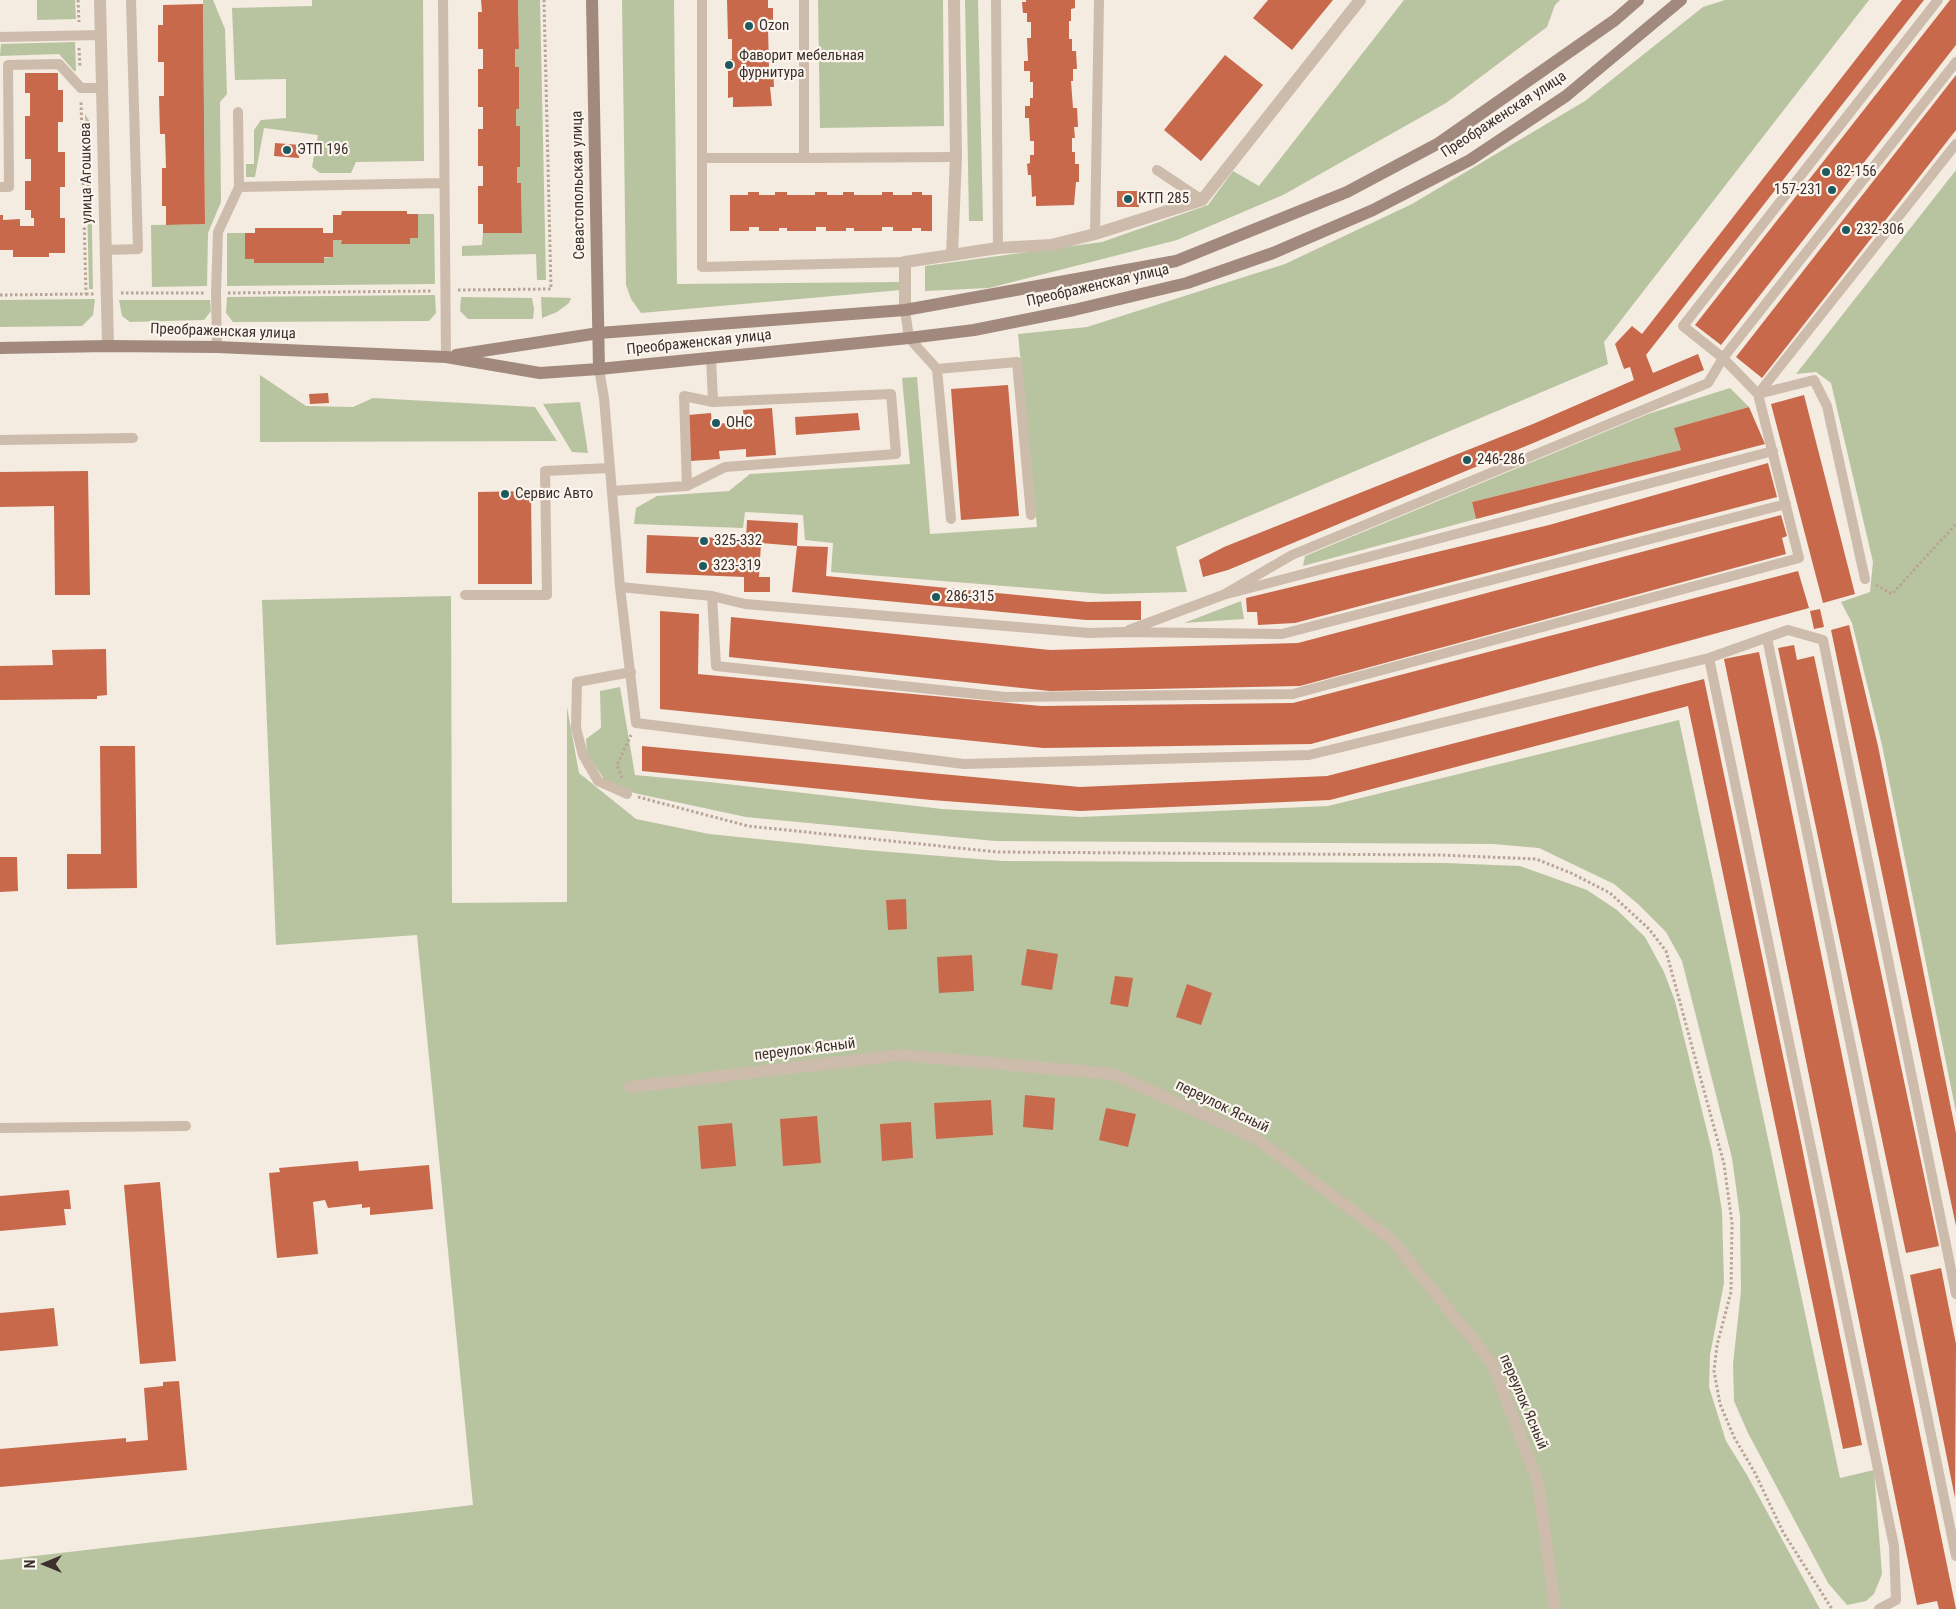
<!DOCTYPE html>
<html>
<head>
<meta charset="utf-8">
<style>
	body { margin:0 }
	#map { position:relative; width:1956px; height:1609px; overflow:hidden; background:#f4ebe1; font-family:"Roboto Condensed",sans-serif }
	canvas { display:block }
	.north { position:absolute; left:20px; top:1539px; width:50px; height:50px; -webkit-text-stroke:4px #fbf5ee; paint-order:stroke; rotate:270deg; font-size:14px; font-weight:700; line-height:20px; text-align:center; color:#3b302b }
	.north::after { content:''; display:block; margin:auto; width:18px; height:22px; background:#3b302b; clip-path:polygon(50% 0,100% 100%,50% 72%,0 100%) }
</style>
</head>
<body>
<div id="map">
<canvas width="1956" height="1609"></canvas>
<div class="north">N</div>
</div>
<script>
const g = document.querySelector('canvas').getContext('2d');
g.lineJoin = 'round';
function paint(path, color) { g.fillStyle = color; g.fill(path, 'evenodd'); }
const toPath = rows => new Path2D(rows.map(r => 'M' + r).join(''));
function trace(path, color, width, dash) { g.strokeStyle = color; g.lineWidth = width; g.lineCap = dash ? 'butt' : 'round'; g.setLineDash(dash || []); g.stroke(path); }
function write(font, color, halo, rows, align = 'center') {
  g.font = font + ' "Roboto Condensed",sans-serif'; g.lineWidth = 4.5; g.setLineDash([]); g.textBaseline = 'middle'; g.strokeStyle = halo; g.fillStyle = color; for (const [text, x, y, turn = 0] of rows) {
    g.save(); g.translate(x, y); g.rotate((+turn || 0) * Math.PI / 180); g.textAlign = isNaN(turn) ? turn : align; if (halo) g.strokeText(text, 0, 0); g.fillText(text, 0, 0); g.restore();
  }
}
const green = toPath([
	[37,0,75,0,76,19,37,20],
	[203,0,213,0,225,29,227,94,220,102,221,202,208,233,207,286,152,287,151,225,205,224],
	[312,0,423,0,424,161,356,162,351,173,320,173,312,167,318,135,264,128,255,177,246,177,246,164,254,164,254,130,261,120,286,118,286,79,235,80,232,8,312,6],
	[518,0,540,0,546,280,537,280,536,254,462,256,462,246,482,245,483,233,522,233,521,184,517,183,517,167,520,167,520,126,516,126,516,109,519,108,519,67,515,67,515,49,519,49],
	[622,0,674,0,677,284,902,282,901,290,641,313,631,299,626,285],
	[818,0,943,0,944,126,820,128],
	[965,0,978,0,983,221,969,221],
	[1404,0,1560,0,1555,5,1547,27,1446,103,1283,195,1177,240,989,288,925,291,925,266,1102,242,1208,205,1233,171,1259,186],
	[1725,0,1869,0,1604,342,1608,364,1176,547,1187,592,1104,594,831,572,833,543,805,540,803,515,745,512,743,528,634,524,636,508,657,496,729,491,750,474,910,464,902,378,917,377,930,534,1037,527,1018,334,1087,327,1285,264,1412,204,1585,101,1703,7],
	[75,42,76,71,74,71,59,54,0,56,1,44],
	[85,114,90,122,93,289,89,289],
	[1956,170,1956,1112,1882,745,1852,623,1841,602,1870,592,1873,562,1831,383,1816,372,1796,374],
	[418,214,434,214,435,284,227,286,227,233,245,233,245,259,254,259,254,263,333,257,333,240,342,240,342,244,409,244,410,238,418,238],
	[435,295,436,313,429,321,233,322,226,313,227,297],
	[461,297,532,298,534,309,533,319,468,319,460,311],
	[541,297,571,298,569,303,557,312,542,318],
	[95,299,93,315,82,326,0,327,0,300],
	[119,300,210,300,211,311,204,320,130,322,122,316],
	[260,375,306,406,353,407,373,398,535,407,557,441,260,442],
	[1730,388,1749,407,1675,428,1681,450,1472,502,1476,519,1303,566,1305,556,1648,414],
	[580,402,588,453,572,452,543,404],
	[451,596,452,903,567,902,567,707,579,773,636,819,709,834,865,850,1003,861,1445,863,1520,866,1587,890,1617,910,1645,937,1664,972,1675,1001,1712,1151,1722,1211,1724,1283,1710,1355,1709,1387,1726,1441,1747,1475,1820,1609,0,1609,0,1560,473,1505,417,935,276,945,262,600],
	[1241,601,1244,619,1184,623],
	[620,687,635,775,709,782,942,809,1081,817,1328,806,1679,720,1840,1478,1874,1470,1882,1574,1874,1594,1866,1601,1847,1605,1828,1583,1748,1433,1734,1401,1733,1364,1741,1291,1740,1216,1732,1158,1682,961,1666,932,1638,904,1614,884,1539,848,1493,844,995,841,746,817,634,793,606,782,587,754,586,739,601,728,600,691]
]);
const building = toPath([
	[481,0,518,0,519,49,515,49,515,67,519,67,519,109,516,109,516,126,520,126,520,167,517,167,517,183,521,183,522,233,483,233,483,224,478,224,478,186,483,186,483,166,478,166,478,129,483,129,483,107,478,107,478,69,483,69,483,49,478,49,478,12,482,12],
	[727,0,768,0,768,8,773,8,773,28,768,28,769,67,773,67,774,87,770,87,772,106,733,107,733,97,728,98,728,59,732,59,732,39,728,39],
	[1026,0,1075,0,1075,8,1071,9,1071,21,1069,21,1069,39,1072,39,1072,51,1076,51,1077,69,1073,69,1073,81,1071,81,1073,108,1077,108,1078,127,1074,127,1075,138,1072,138,1072,152,1075,152,1075,164,1079,164,1079,182,1076,182,1074,205,1036,206,1036,196,1032,197,1031,175,1028,175,1027,164,1030,163,1030,155,1034,155,1034,141,1030,141,1029,118,1025,118,1025,106,1030,106,1030,98,1033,98,1033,82,1030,82,1030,71,1024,71,1024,61,1028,61,1027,38,1031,38,1031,22,1027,22,1027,13,1023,13,1022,2,1026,2],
	[1268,0,1333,0,1292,50,1253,18],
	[1902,0,1924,0,1646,355,1653,373,1698,354,1704,370,1538,441,1228,570,1203,577,1199,560,1224,547,1533,424,1634,380,1630,367,1624,369,1615,344,1632,326,1642,334],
	[1950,0,1956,0,1956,45,1721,345,1695,325],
	[203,4,205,224,166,225,166,206,162,206,162,168,166,168,165,134,160,134,159,96,164,96,164,62,158,62,158,25,163,25,163,5],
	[1225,55,1263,85,1201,161,1164,130],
	[25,73,58,73,58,90,63,90,63,122,58,122,58,152,65,152,65,187,60,187,60,218,65,218,65,253,49,253,49,257,13,257,13,250,0,250,0,215,3,215,3,220,20,219,20,226,34,226,34,218,31,218,31,210,25,210,25,181,31,181,31,159,25,159,25,116,30,116,30,93,25,93],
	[1956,75,1956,130,1762,378,1736,357],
	[275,143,300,145,299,158,274,156],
	[1117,191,1139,191,1139,207,1117,207],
	[748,192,759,192,759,195,775,195,775,192,787,192,787,195,815,195,815,192,827,192,827,195,843,195,843,192,854,192,854,195,882,195,882,192,893,192,893,195,912,195,912,192,922,192,922,195,932,195,932,231,921,231,921,228,912,228,912,231,893,231,893,227,882,227,882,231,854,231,854,228,846,228,846,231,826,231,826,227,816,227,816,231,787,231,787,228,779,228,779,231,759,231,759,227,749,227,749,231,730,231,730,195,748,195],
	[342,211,407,211,407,214,418,214,418,238,410,238,410,244,341,244,342,240,333,240,333,257,324,257,324,263,254,263,254,259,245,259,245,233,255,233,255,228,323,228,323,233,333,233,333,215,341,215],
	[1008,385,1019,516,961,520,951,389],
	[328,393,329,403,310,404,309,394],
	[1804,395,1855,594,1823,603,1771,404],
	[1749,407,1765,444,1476,519,1472,502,1681,450,1674,428],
	[772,408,776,455,746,457,746,449,719,451,720,459,691,461,688,415,711,413,712,424,744,422,743,410],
	[858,413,860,430,796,435,795,417],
	[1768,463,1777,497,1295,623,1258,625,1257,612,1247,612,1246,598,1549,525],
	[88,471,90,595,55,595,54,506,0,507,0,472],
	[531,491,532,584,478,584,478,492],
	[1781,515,1787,536,1782,538,1786,554,1300,686,1050,691,729,657,731,617,1050,650,1298,643],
	[747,520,798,523,797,546,828,547,826,576,1088,602,1141,601,1141,620,1086,620,792,592,797,546,761,543,759,577,770,577,770,592,744,592,744,577,646,573,647,535,746,539],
	[1798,571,1809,608,1311,744,1043,748,660,709,660,611,699,614,698,674,1041,706,1293,703],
	[1820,609,1824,627,1814,629,1810,611],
	[1849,625,1878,746,1956,1133,1956,1226,1831,630],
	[1794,645,1797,660,1814,656,1939,1246,1906,1253,1778,648],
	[106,649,107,695,97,696,97,699,0,700,0,666,53,665,52,650],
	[1759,652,1956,1609,1939,1609,1937,1601,1917,1605,1724,659],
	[1704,679,1799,1132,1862,1445,1843,1449,1688,706,1330,800,1080,811,931,800,642,771,642,746,1080,787,1327,776],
	[100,746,135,746,137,888,67,889,67,854,101,854],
	[0,857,17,857,18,891,0,892],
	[906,899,907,929,888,930,886,900],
	[1027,949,1058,954,1052,990,1021,985],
	[972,955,974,991,939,993,937,957],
	[1115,976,1133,978,1128,1007,1110,1004],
	[1187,984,1212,993,1201,1025,1176,1017],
	[1025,1095,1055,1098,1053,1130,1023,1127],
	[991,1100,993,1135,936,1139,934,1103],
	[1106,1108,1136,1114,1128,1147,1099,1140],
	[817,1116,821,1163,783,1166,780,1119],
	[911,1122,913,1158,882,1161,880,1124],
	[732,1123,736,1166,701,1169,698,1126],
	[358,1161,359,1171,429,1165,433,1209,370,1215,370,1207,362,1208,362,1204,328,1208,325,1200,313,1202,318,1254,277,1258,269,1173,280,1172,279,1168],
	[160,1182,176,1361,140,1364,124,1185],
	[69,1190,71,1209,64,1209,66,1225,0,1231,0,1196],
	[1941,1268,1956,1344,1955,1498,1910,1275],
	[54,1308,58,1346,0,1351,0,1313],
	[179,1381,187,1470,0,1487,0,1449,126,1438,126,1442,148,1440,144,1388,163,1386,163,1382]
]);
const path = toPath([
	[78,0,79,22],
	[79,48,80,67],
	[458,290,551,289,544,0],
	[121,293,204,293],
	[228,293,432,291],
	[86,294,94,294],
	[0,295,86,294,81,101],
	[1876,585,1892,594,1956,524],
	[622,778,617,765,631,735],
	[638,797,748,826,997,852,1440,855,1536,859,1571,873,1610,893,1649,929,1666,951,1724,1164,1732,1223,1731,1292,1717,1345,1714,1371,1720,1404,1734,1437,1755,1473,1783,1532,1832,1609]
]);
const service = toPath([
	[443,0,446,357],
	[702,0,702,267,905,262],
	[804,0,804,158,956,157],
	[996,0,998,248],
	[0,37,101,35],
	[702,158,804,158],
	[1157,170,1202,200],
	[0,187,9,187,8,65,59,64,81,88,102,88],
	[239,187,444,183],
	[1095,234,1099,0],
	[106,250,138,249,131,0],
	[905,310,909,338,937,369],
	[217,347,216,293,218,232,239,187,238,112],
	[711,357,713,402],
	[599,369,604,398,620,587,636,723,964,764,1309,755,1709,658,1788,630,1823,640,1956,1294],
	[1758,394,1956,144],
	[1758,394,1814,380,1827,406,1865,579],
	[0,440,133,438],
	[612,491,687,486,684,396,713,402,891,394,896,454,725,467,687,486],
	[951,519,937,369,1017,362,1031,515],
	[620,587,712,596,716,666,1005,697,1293,694,1799,558,1758,394,1723,358,1683,326,1938,0],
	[465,595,547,595,545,471,610,468],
	[1223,595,1292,555,1708,383,1723,358,1956,62],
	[712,596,745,604,1089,633,1123,632,1282,634,1786,504],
	[1129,630,1223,595,1773,451],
	[1767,638,1956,1556],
	[1709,658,1894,1546,1896,1600,1879,1609],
	[627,794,598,781,583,755,576,728,577,682,631,672],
	[0,1128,186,1126]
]);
const minor = toPath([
	[952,255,956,157,954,0],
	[905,310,905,262,998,248,1051,245,1095,234,1202,200,1360,0],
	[630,1087,900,1055,1113,1074,1254,1137,1392,1240,1492,1363,1538,1482,1555,1609]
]);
const tertiary = toPath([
	[100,0,108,346]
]);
const secondary = toPath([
	[592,0,599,369],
	[0,348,108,346,217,347,446,357,540,373,599,369,909,338,974,330,1074,310,1187,283,1273,253,1373,210,1470,160,1566,96,1681,0],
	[456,355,599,333,905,310,1176,261,1347,192,1439,143,1615,20,1638,0]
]);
const markers = [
	[749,26,5,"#1f5a5e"],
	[729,65,5,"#1f5a5e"],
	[287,150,5,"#1f5a5e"],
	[1826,172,5,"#1f5a5e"],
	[1832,190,5,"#1f5a5e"],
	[1128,199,5,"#1f5a5e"],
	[1846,230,5,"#1f5a5e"],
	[716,423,5,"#1f5a5e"],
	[1467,460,5,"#1f5a5e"],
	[505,494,5,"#1f5a5e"],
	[704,541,5,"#1f5a5e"],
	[703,566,5,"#1f5a5e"],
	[936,597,5,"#1f5a5e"]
];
const poiNames = [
	["Ozon",759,26],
	["Фаворит мебельная",739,56],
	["фурнитура",739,73],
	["ЭТП 196",297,150],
	["82-156",1836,172],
	["157-231",1822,190,"right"],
	["КТП 285",1138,199],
	["232-306",1856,230],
	["ОНС",726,423],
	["246-286",1477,460],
	["Сервис Авто",515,494],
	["325-332",714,541],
	["323-319",713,566],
	["286-315",946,597]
];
const streetNames = [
	["Преображенская улица",1504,115,-33],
	["улица Агошкова",87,173,-91],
	["Севастопольская улица",579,185,-91],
	["Преображенская улица",1098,286,-13],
	["Преображенская улица",223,332,2],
	["Преображенская улица",699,343,-6],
	["переулок Ясный",805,1050,-7],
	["переулок Ясный",1222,1107,26],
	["переулок Ясный",1523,1402,67]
];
paint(green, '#b8c4a0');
paint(building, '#c8694b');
trace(path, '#b9a596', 3, [2.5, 2.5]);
trace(service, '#cdbbac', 10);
trace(minor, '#cdbbac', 12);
trace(tertiary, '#cdbbac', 12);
trace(secondary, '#a18a7d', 12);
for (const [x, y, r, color] of markers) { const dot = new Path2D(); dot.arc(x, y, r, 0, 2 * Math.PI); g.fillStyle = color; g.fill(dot); trace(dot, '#fbf5ee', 2); }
write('15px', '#3b302b', '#fbf5ee', poiNames, 'left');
write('15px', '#3b302b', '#fbf5ee', streetNames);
</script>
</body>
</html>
